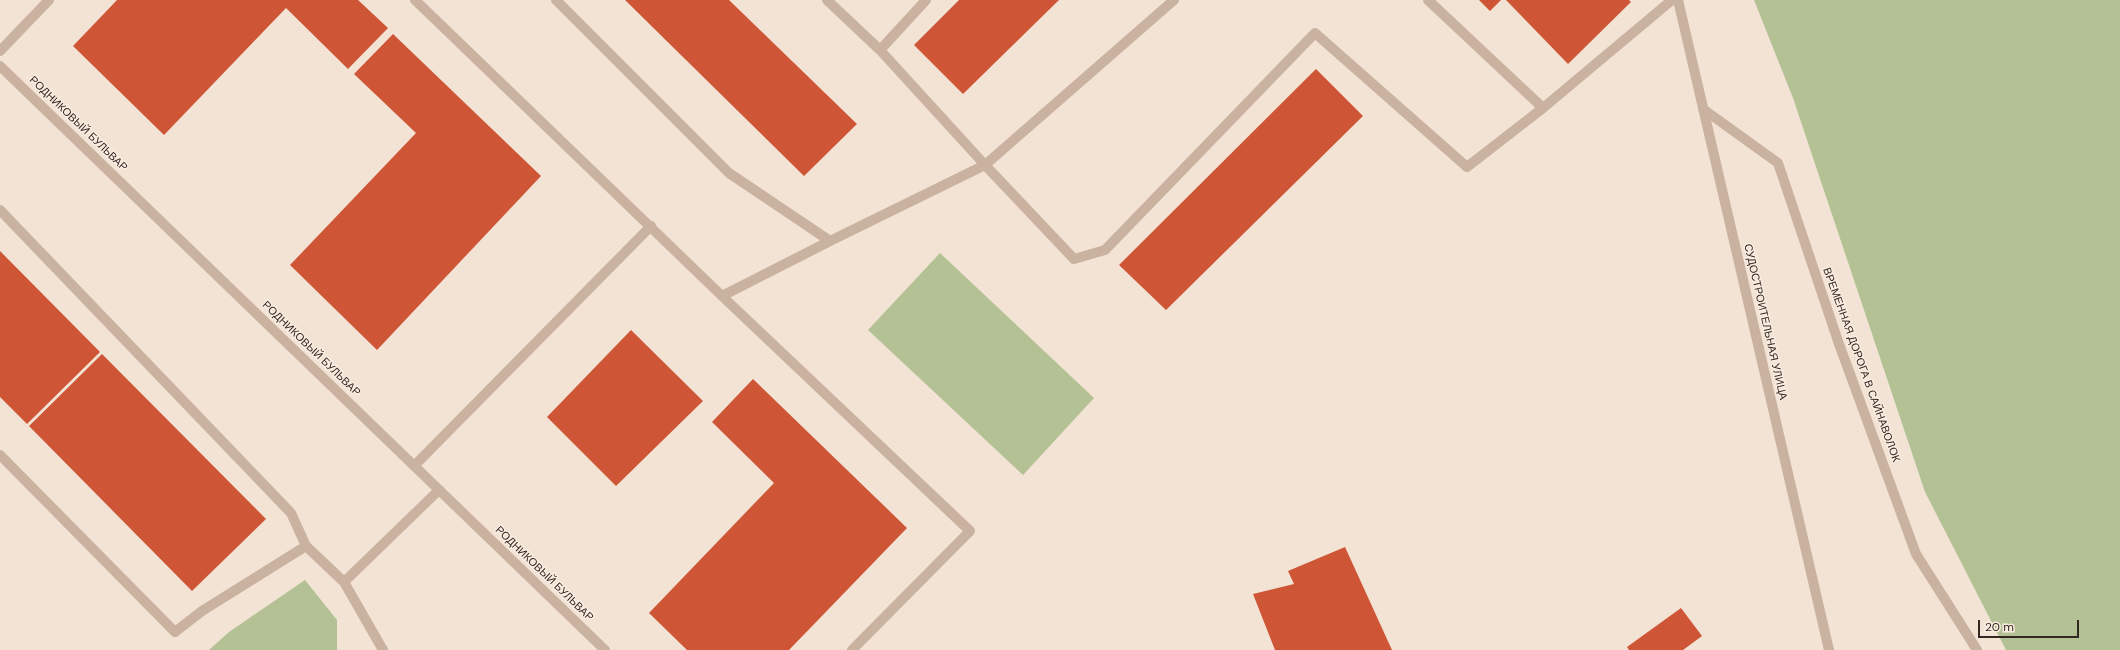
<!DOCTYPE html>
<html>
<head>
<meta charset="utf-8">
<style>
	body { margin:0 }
	#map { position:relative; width:2120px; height:650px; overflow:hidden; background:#f2e3d4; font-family:"DM Sans",sans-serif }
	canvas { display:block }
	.scale { position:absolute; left:1978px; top:620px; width:101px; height:18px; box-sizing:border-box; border:2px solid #332824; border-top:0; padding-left:5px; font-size:12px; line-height:14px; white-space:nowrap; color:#332824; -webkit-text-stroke:3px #faede0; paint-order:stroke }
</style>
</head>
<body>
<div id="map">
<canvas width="2120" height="650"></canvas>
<div class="scale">20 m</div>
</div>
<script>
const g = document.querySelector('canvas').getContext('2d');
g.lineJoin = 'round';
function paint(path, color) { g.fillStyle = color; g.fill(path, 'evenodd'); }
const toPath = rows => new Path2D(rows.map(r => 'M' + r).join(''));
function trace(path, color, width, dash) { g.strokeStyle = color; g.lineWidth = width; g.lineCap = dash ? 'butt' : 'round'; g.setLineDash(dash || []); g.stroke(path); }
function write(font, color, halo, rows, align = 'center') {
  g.font = font + ' "DM Sans",sans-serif'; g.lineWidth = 3; g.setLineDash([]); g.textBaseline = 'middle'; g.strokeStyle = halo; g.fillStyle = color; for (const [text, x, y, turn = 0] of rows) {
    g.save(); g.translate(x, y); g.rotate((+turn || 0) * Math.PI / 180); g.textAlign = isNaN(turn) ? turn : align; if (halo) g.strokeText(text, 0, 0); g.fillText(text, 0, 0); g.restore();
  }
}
const green = toPath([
	[1754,0,2120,0,2120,650,2006,650,1925,492,1793,98],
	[940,253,1094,398,1023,475,868,330],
	[305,580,337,620,337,650,209,650,229,632]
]);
const building = toPath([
	[117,0,358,0,388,28,348,69,286,8,164,135,73,46],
	[625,0,729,0,857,124,804,176],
	[959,0,1059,0,963,94,914,45],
	[1479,0,1501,0,1490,11],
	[1506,0,1629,0,1631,2,1568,64],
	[393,34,541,176,377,350,290,265,416,133,354,74],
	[1316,69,1363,116,1166,310,1119,265],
	[0,251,100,352,27,424,0,397],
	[631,330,703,401,616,486,547,417],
	[102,354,266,519,192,591,29,426],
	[753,379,907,528,789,650,687,650,649,613,774,483,712,422],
	[1345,547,1392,650,1275,650,1253,594,1294,584,1288,571],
	[1681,608,1702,636,1683,650,1629,650,1627,647]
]);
const lane = toPath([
	[415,0,722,296,970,531,852,650],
	[556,0,729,173,830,241,985,165,1074,259,1105,250,1315,33,1467,167,1543,108],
	[827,0,880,50,985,165,1174,0],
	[1428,0,1543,108,1672,0],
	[880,50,926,0],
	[0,51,49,0],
	[1703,109,1778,163,1839,344,1916,554,1977,650],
	[0,210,291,513,306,546,344,582,439,490],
	[722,296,830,241],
	[0,455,175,632,202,611,306,546],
	[414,466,651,226],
	[344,582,383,650]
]);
const street = toPath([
	[1678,0,1829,650],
	[0,66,605,650]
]);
const streetNames = [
	["РОДНИКОВЫЙ БУЛЬВАР",78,124,44],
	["СУДОСТРОИТЕЛЬНАЯ УЛИЦА",1765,322,77],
	["РОДНИКОВЫЙ БУЛЬВАР",311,349,44],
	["ВРЕМЕННАЯ ДОРОГА В САЙНАВОЛОК",1861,365,70],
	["РОДНИКОВЫЙ БУЛЬВАР",544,574,44]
];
paint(green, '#b3c194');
paint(building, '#ce5636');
trace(lane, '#cab2a0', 10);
trace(street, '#cab2a0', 10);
write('11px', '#332824', '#faede0', streetNames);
</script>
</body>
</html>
